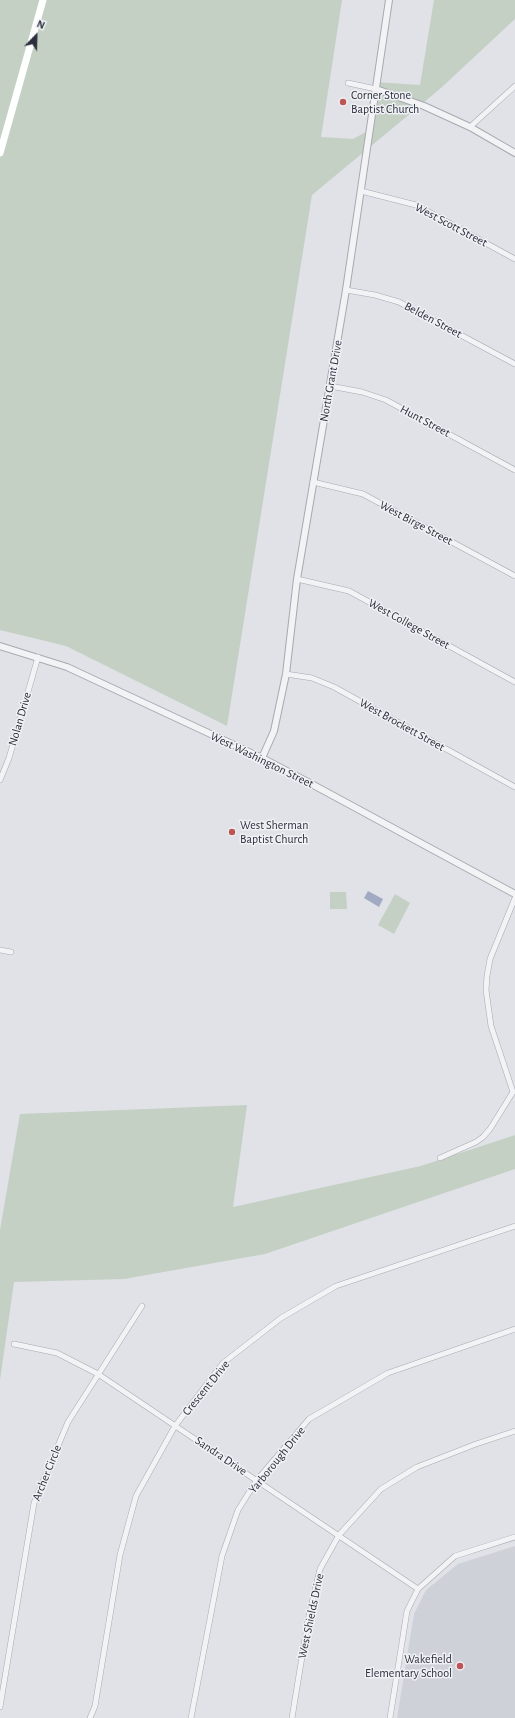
<!DOCTYPE html>
<html>
<head>
<meta charset="utf-8">
<style>
	body { margin:0 }
	#map { position:relative; width:515px; height:1718px; overflow:hidden; background:#e0e2e7; font-family:"Alegreya Sans",sans-serif }
	canvas { display:block }
	.north { position:absolute; left:16px; top:16px; width:40px; height:40px; -webkit-text-stroke:3px #f0f1f5; paint-order:stroke; rotate:23deg; font-size:11px; font-weight:700; line-height:16px; text-align:center; color:#2b2f3d }
	.north::after { content:''; display:block; margin:auto; width:14px; height:18px; background:#2b2f3d; clip-path:polygon(50% 0,100% 100%,50% 72%,0 100%) }
</style>
</head>
<body>
<div id="map">
<canvas width="515" height="1718"></canvas>
<div class="north">N</div>
</div>
<script>
const g = document.querySelector('canvas').getContext('2d');
g.lineJoin = 'round';
function paint(path, color) { g.fillStyle = color; g.fill(path, 'evenodd'); }
const toPath = rows => new Path2D(rows.map(r => 'M' + r).join(''));
function trace(path, color, width, dash) { g.strokeStyle = color; g.lineWidth = width; g.lineCap = dash ? 'butt' : 'round'; g.setLineDash(dash || []); g.stroke(path); }
function write(font, color, halo, rows, align = 'center') {
  g.font = font + ' "Alegreya Sans",sans-serif'; g.lineWidth = 3; g.setLineDash([]); g.textBaseline = 'middle'; g.strokeStyle = halo; g.fillStyle = color; for (const [text, x, y, turn = 0] of rows) {
    g.save(); g.translate(x, y); g.rotate((+turn || 0) * Math.PI / 180); g.textAlign = isNaN(turn) ? turn : align; if (halo) g.strokeText(text, 0, 0); g.fillText(text, 0, 0); g.restore();
  }
}
const built = toPath([
	[515,1546,515,1718,397,1718,414,1614,426,1590,458,1564]
]);
const green = toPath([
	[0,0,342,0,321,137,353,139,366,132,374,82,420,85,434,0,515,0,515,19,441,88,312,195,227,726,66,646,0,630],
	[330,892,346,892,347,909,330,909],
	[395,894,410,903,394,934,378,925],
	[247,1105,233,1207,421,1166,515,1135,515,1169,265,1254,124,1279,14,1282,0,1380,0,1230,20,1114]
]);
const water = toPath([
	[368,891,383,899,379,907,364,898]
]);
const minor = toPath([
	[348,83,376,89],
	[470,127,515,86],
	[361,191,416,205,515,259],
	[346,290,375,295,399,302,515,364],
	[330,386,362,392,386,400,515,470],
	[313,482,363,494,515,576],
	[297,579,349,591,515,682],
	[286,674,312,678,334,687,515,787],
	[0,780,9,758,38,657],
	[0,950,11,952],
	[513,1092,491,1026,486,990,487,976,490,959,515,898],
	[440,1158,476,1142,483,1137,490,1129,513,1092],
	[14,1344,57,1353,98,1374,418,1589],
	[0,1707,34,1503,68,1422,142,1306],
	[90,1718,95,1706,120,1555,136,1496,175,1426,223,1363,281,1318,336,1286,515,1226],
	[191,1718,222,1556,238,1510,257,1480,309,1419,388,1373,515,1329],
	[292,1718,308,1620,320,1569,339,1535,381,1489,417,1467,476,1444,515,1431],
	[390,1718,407,1611,418,1589,455,1556,515,1537]
]);
const tertiary = toPath([
	[376,89,424,106,470,127,515,153],
	[0,646,67,667,262,758,306,781,515,894],
	[262,758,274,731,286,674,297,579,346,290,389,0]
]);
const secondary = toPath([
	[0,153,43,0]
]);
const markers = [
	[343,102,4,"#be5554"],
	[232,832,4,"#be5554"],
	[460,1666,4,"#be5554"]
];
const poiNames = [
	["Corner Stone",351,95],
	["Baptist Church",351,109],
	["West Sherman",240,825],
	["Baptist Church",240,839],
	["Wakefield",452,1659,"right"],
	["Elementary School",452,1673,"right"]
];
const streetNames = [
	["West Scott Street",451,225,28],
	["Belden Street",433,320,28],
	["North Grant Drive",331,381,-80],
	["Hunt Street",425,421,28],
	["West Birge Street",416,523,28],
	["West College Street",409,624,29],
	["Nolan Drive",20,719,-74],
	["West Brockett Street",402,725,29],
	["West Washington Street",262,760,26],
	["Crescent Drive",206,1388,-51],
	["Sandra Drive",221,1456,34],
	["Yarborough Drive",277,1460,-51],
	["Archer Circle",47,1473,-68],
	["West Shields Drive",311,1616,-78]
];
paint(built, '#cfd1d9');
paint(green, '#c4d0c3');
paint(water, '#a0abc3');
trace(minor, '#a6a9b1', 6);
trace(tertiary, '#a6a9b1', 8);
trace(minor, '#f3f3f6', 5);
trace(tertiary, '#f3f3f6', 6);
trace(secondary, '#fff', 7);
for (const [x, y, r, color] of markers) { const dot = new Path2D(); dot.arc(x, y, r, 0, 2 * Math.PI); g.fillStyle = color; g.fill(dot); trace(dot, '#f0f1f5', 1.5); }
write('12px', '#2b2f3d', '#f0f1f5', poiNames, 'left');
write('12px', '#2b2f3d', '#f0f1f5', streetNames);
</script>
</body>
</html>
